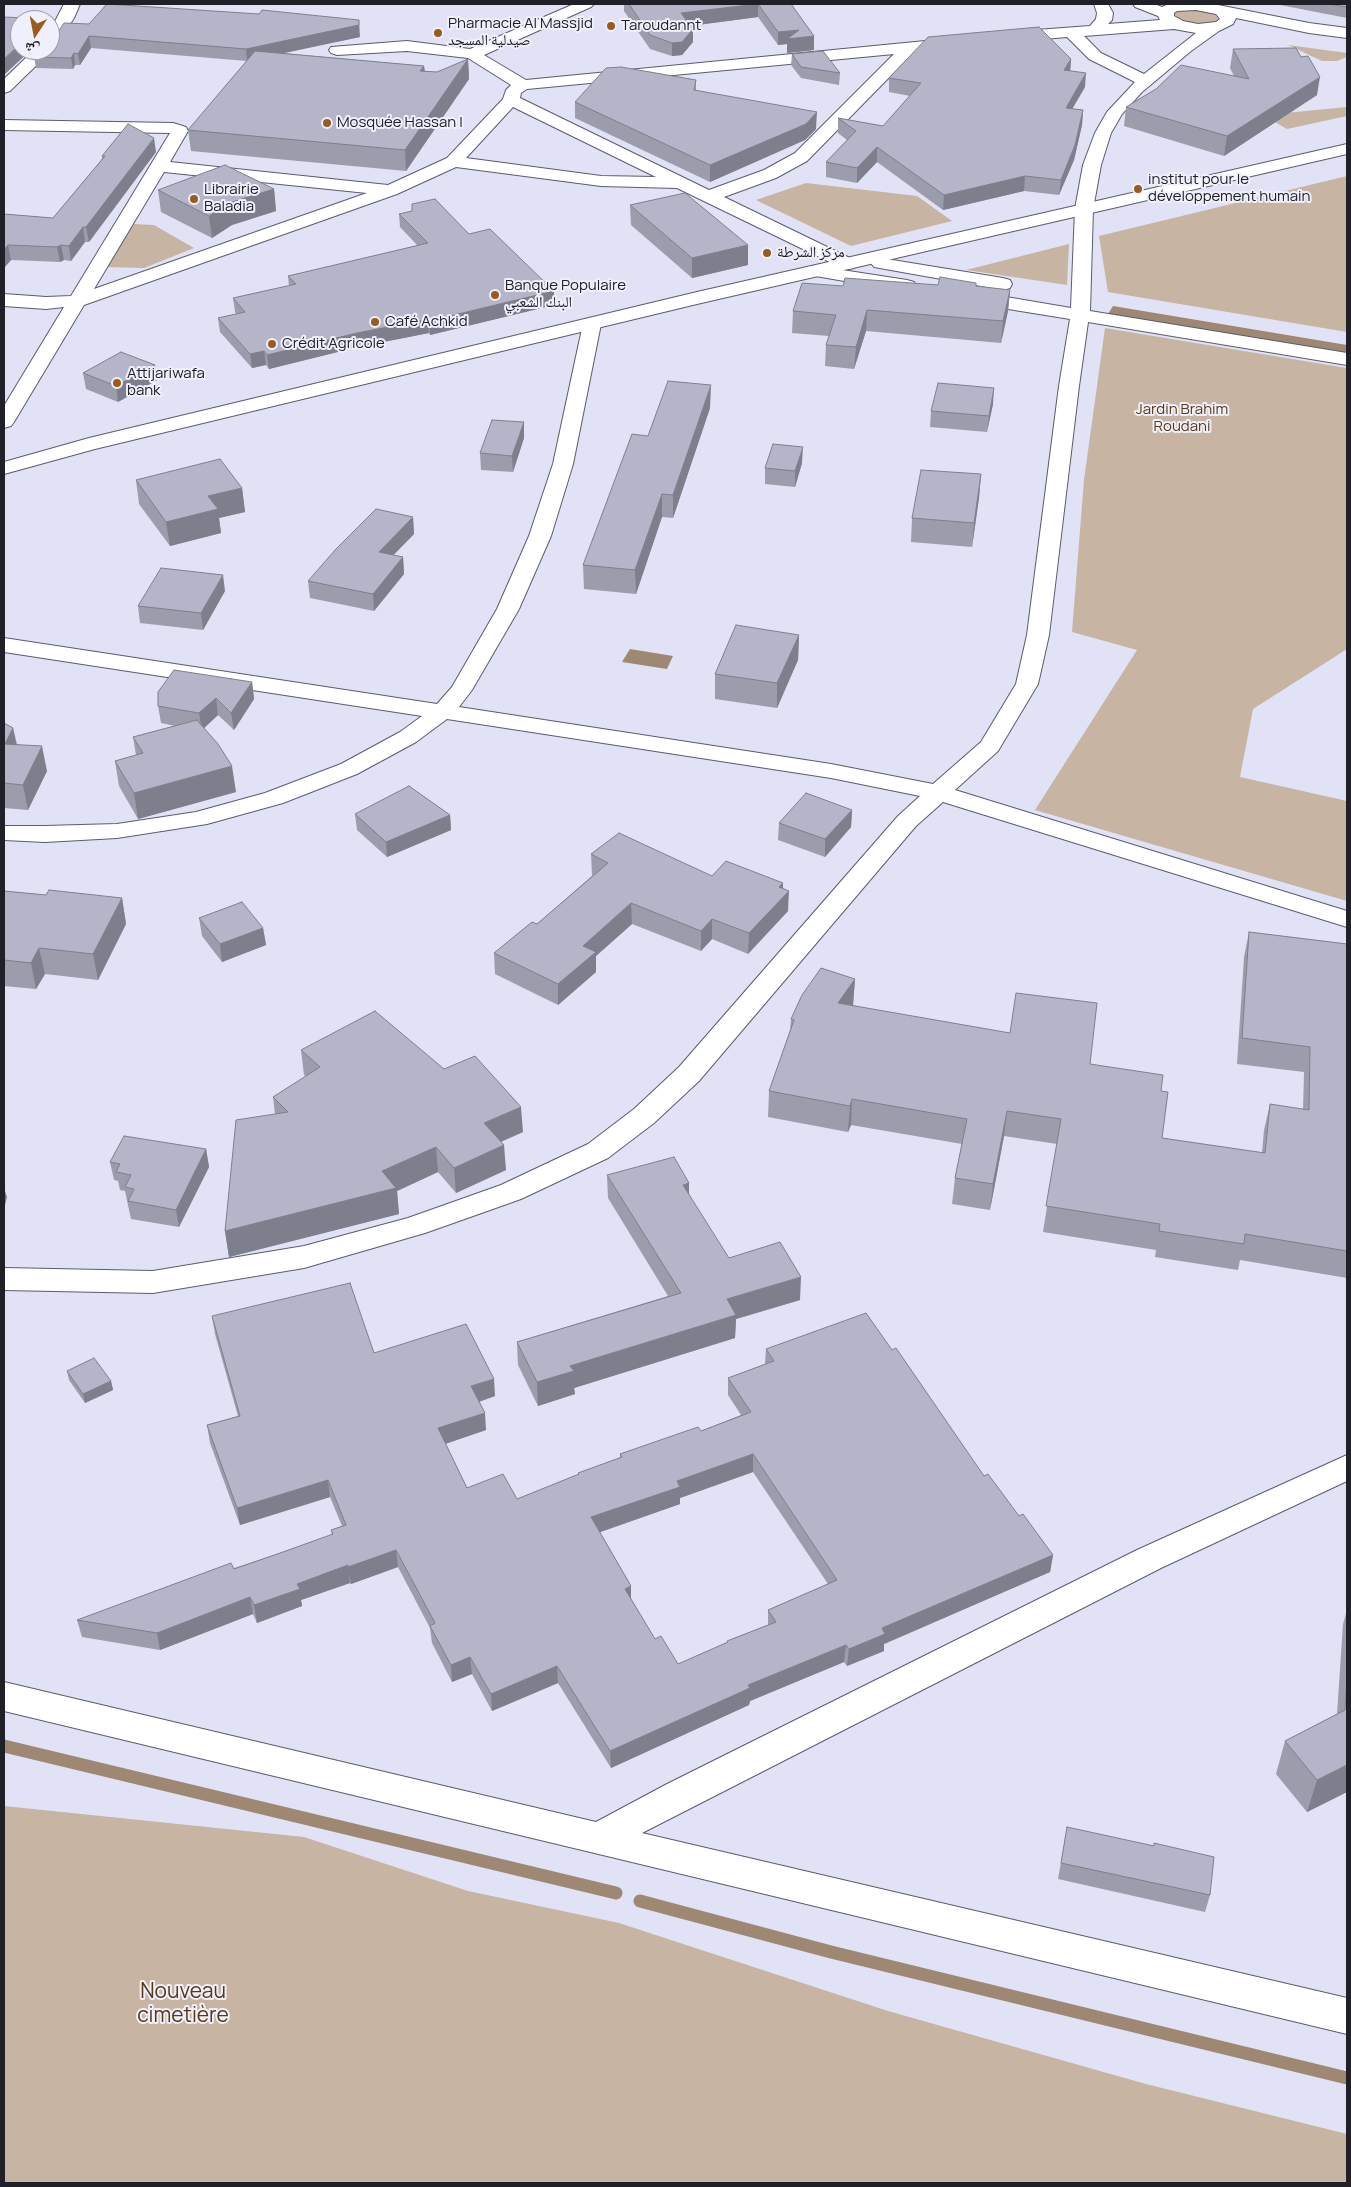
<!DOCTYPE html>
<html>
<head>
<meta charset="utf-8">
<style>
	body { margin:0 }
	#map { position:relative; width:1351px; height:2187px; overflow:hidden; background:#e1e2f6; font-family:Manrope,"Noto Naskh Arabic",sans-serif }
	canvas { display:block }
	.frame { position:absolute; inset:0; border:5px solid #202028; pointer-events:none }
	.north { position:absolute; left:10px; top:10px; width:50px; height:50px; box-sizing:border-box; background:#eff0fc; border:1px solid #9c9da7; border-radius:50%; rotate:191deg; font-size:14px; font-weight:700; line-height:20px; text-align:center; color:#202028 }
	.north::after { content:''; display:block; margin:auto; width:18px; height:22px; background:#985d1d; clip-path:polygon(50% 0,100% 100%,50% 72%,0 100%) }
</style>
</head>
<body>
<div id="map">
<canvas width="1351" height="2187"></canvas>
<div class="frame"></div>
<div class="north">ش</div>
</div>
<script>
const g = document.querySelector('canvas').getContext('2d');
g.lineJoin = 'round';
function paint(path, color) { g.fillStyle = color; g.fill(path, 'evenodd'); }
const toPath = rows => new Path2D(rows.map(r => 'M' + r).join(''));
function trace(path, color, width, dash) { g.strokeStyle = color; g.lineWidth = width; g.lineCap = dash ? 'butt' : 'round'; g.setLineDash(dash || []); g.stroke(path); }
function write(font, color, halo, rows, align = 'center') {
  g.font = font + ' Manrope,"Noto Naskh Arabic",sans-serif'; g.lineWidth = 4; g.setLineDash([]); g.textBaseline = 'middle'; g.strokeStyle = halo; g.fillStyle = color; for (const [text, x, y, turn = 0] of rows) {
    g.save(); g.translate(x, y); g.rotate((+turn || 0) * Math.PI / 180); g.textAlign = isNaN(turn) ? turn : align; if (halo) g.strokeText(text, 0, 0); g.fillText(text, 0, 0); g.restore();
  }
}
const green = toPath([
	[1189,8,1215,13,1219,20,1209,25,1186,24,1173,16,1176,12],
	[1288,45,1347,53,1347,57,1337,61,1322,61],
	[1347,107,1347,116,1287,129,1268,118,1285,113],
	[1347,176,1347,332,1108,292,1099,236],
	[806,183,917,196,952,221,851,246,756,200],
	[134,224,154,225,194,248,144,268,104,267],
	[1069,244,1067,285,966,270],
	[1105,328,1347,368,1347,649,1253,709,1240,777,1347,801,1347,901,1035,810,1137,650,1072,632,1084,480],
	[4,1806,304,1837,468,1891,619,1923,888,2011,1146,2084,1347,2134,1347,2183,4,2183]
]);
const water = toPath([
	[1113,306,1347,345,1347,354,1108,314],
	[630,649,673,656,667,669,622,662]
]);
const stream = toPath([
	[4,1746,616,1893],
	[640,1901,831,1952,1347,2078]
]);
const minor = toPath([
	[64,4,80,4,74,18,58,43,56,46,50,48,50,31,64,4],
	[574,4,594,4,591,7,484,55,526,80,956,38,962,40,964,43,962,46,956,48,914,52,807,161,776,178,724,197,854,260,857,264,854,268,848,269,842,268,677,188,601,186,456,167,397,194,84,305,14,422,11,426,4,428,4,406,64,307,46,309,4,306,4,294,46,297,71,296,170,133,4,130,4,120,173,123,186,127,188,131,170,162,388,185,447,158,503,99,506,90,511,85,468,58,407,51,337,55,331,53,329,50,331,47,407,41,470,49,574,4],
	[894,54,795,153,764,170,709,190,520,98,521,93,527,89,894,54],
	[513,107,656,177,601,176,466,158,513,107],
	[164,172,367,193,94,289,164,172],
	[1094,4,1108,4,1113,13,1112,20,1108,24,1160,20,1158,16,1135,7,1133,4,1154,4,1162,7,1168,4,1213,4,1309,23,1347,28,1347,38,1309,33,1236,18,1233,24,1219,31,1191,51,1142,92,1122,114,1111,133,1101,165,1093,209,1090,311,1347,353,1347,365,1088,322,1079,386,1049,635,1038,684,998,751,955,790,1347,911,1347,927,943,802,916,826,699,1081,654,1123,608,1158,521,1199,425,1233,304,1268,153,1293,4,1290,4,1268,153,1271,304,1246,408,1218,501,1185,588,1144,634,1109,679,1067,898,816,920,796,831,778,447,719,416,742,357,774,283,803,207,824,117,838,45,842,4,840,4,826,45,826,117,824,196,812,265,793,341,764,400,732,422,716,4,652,4,638,437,704,452,687,497,609,529,536,553,464,583,324,585,320,592,318,599,320,601,324,573,464,551,536,519,609,472,690,459,707,831,764,933,784,981,742,1016,684,1027,635,1059,386,1070,319,971,303,964,301,962,297,964,293,971,291,1071,308,1075,209,1083,165,1095,133,1107,112,1135,82,1089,59,1067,37,1009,42,1003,40,1001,37,1003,34,1009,32,1090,26,1096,19,1097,13,1094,4],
	[1196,10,1216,14,1220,19,1216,22,1198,24,1183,21,1174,16,1174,13,1177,11,1196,10],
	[1174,29,1196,33,1144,74,1101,53,1084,36,1174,29],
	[50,49,51,50,49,53,10,91,4,93,4,79,34,50,50,49],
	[880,258,1003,278,1010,280,1012,284,1010,288,1003,290,874,267,871,263,874,259,880,258],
	[816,266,907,280,914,282,916,286,914,290,907,292,810,275,807,271,810,267,816,266],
	[1347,1455,1347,1481,1161,1568,642,1833,1347,1998,1347,2034,4,1711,4,1682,596,1822,667,1784,1137,1550,1347,1455]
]);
const major = toPath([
	[1347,144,1347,154,697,304,95,449,4,474,4,462,89,438,697,292,1347,144]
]);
const wall = toPath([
	[624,4,791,4,814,36,814,50,787,53,787,44,778,45,758,17,691,26,693,29,693,42,682,55,672,56,650,49,624,11],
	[1275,4,1347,4,1347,18],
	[56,35,360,37,282,53,424,66,425,71,437,72,468,59,469,79,406,171,191,151,188,130,247,61,91,48,80,65,75,65,73,69,36,68,34,57],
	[1233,49,1317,95,1224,156,1124,126,1126,107,1234,76,1230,68],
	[792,54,840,73,839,85,801,78,791,65],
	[1071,59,1070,71,1085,87,1072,109,1083,110,1082,125,1074,160,1059,195,1024,191,943,210,877,162,857,183,826,177,826,162,847,140,838,133,838,118,883,126,910,96,889,92,889,78],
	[696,80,696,91,816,129,805,140,710,182,575,118,575,102],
	[156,152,89,242,85,242,71,261,64,260,60,262,11,260,4,268,4,214,53,218,102,159,102,156],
	[274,189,276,211,232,225,212,238,161,212,158,190],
	[630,205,748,245,748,265,692,278,631,225],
	[399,214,469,234,554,305,430,335,429,333,358,347,269,369,266,365,252,368,220,332,218,318,236,314,235,312,233,298,289,286,288,276,418,246,400,227],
	[976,283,976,286,1010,290,1008,311,1001,343,866,331,854,369,825,366,826,345,829,336,792,333,793,311,843,286,938,285],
	[83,373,157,380,118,402,86,389],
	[993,404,987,432,930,427,931,411],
	[710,408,673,518,662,517,636,594,584,589,583,565,648,436],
	[524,422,524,438,513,472,481,470,480,453],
	[802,463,795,487,765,484,765,468],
	[981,474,979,498,972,547,911,542,912,518],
	[136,480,242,488,245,512,219,518,221,533,170,546,139,504],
	[413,517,414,534,393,555,403,557,404,574,374,611,310,598,308,581],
	[225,591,203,630,140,623,138,606],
	[799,635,798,660,777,708,715,699,715,674],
	[252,682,254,699,234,730,218,715,204,728,236,792,138,819,119,786,115,761,136,755,133,737,175,726,161,723,158,706],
	[4,723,13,728,17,744,47,771,28,810,4,808],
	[852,810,851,827,825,857,778,840,779,823],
	[355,814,450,815,451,830,387,857,357,830],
	[591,854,712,876,783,883,783,889,788,911,748,954,712,939,701,951,632,924,596,956,596,972,558,1005,495,974,494,953,537,924,593,875,592,875],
	[4,891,46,895,122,898,126,924,98,980,45,974,36,989,4,986],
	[199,918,263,928,266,945,222,962,202,936],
	[1249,932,1347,944,1347,1278,1240,1260,1238,1270,1155,1257,1156,1250,1043,1232,1057,1144,1004,1136,990,1210,952,1204,955,1178,962,1144,851,1125,848,1132,768,1117,769,1091,790,1031,791,1019,855,979,853,1005,1090,1064,1161,1091,1162,1138,1262,1153,1264,1130,1270,1104,1303,1110,1304,1072,1237,1064,1244,957],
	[301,1050,444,1069,523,1132,501,1142,506,1170,456,1193,438,1172,397,1191,399,1214,229,1257,225,1231,275,1114,273,1097,306,1076,304,1075],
	[206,1149,209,1167,179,1227,131,1219,125,1191,120,1190,118,1181,114,1180,110,1162],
	[607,1175,729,1258,800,1300,736,1319,735,1338,574,1388,575,1394,538,1406,518,1365,517,1342,668,1296,608,1198],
	[212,1316,374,1353,495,1396,479,1402,486,1430,445,1444,467,1488,517,1499,578,1475,578,1473,620,1458,620,1454,701,1431,741,1415,728,1395,728,1378,765,1364,766,1349,984,1476,1053,1555,1050,1572,884,1644,884,1651,847,1666,844,1662,750,1701,749,1705,611,1768,558,1683,492,1711,472,1674,452,1682,432,1643,430,1628,398,1567,351,1584,350,1583,301,1600,302,1606,257,1623,253,1614,160,1650,82,1637,77,1620,283,1552,332,1535,331,1530,342,1526,330,1497,240,1525,210,1443,207,1425,238,1416,215,1334],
	[753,1472,828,1584,768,1610,768,1625,727,1641,727,1643,678,1664,655,1639,631,1599,631,1586,600,1532,680,1504,680,1498],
	[67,1371,111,1381,113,1390,85,1403,69,1380],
	[1347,1610,1347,1792,1307,1812,1276,1774,1285,1741,1337,1714,1343,1624],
	[1067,1827,1210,1895,1205,1912,1058,1879]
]);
const shadedWall = toPath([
	[758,4,758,17,681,27,681,13],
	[359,20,360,37,247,61,246,49],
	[693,29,693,42,682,55,672,56,672,43],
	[799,30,814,36,814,50,787,53,787,44,778,45,778,32],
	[89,36,91,48,80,65,78,54],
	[20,44,20,50,31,50,4,75,4,59],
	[74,53,75,65,73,69,71,58],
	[468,59,469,79,406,171,405,150],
	[1071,59,1070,74,1064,70],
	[424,66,426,86,420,71],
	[1086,73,1085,87,1064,123,1066,108],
	[1320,77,1317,95,1224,156,1227,136],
	[1083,110,1082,125,1074,160,1059,195,1061,180],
	[817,112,816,129,805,140,710,182,710,165],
	[154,138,156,152,89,242,86,227],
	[877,147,877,162,857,183,857,168],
	[1025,176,1024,191,943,210,944,195],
	[274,189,276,211,232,225,212,238,209,216,229,203],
	[83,227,85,242,71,261,69,246],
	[8,245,11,260,4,268,4,250],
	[61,245,64,260,60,262,57,247],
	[748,245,748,265,692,278,692,258],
	[1010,290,1008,311,1001,343,1003,321],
	[554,291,554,305,430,335,429,321],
	[867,310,866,331,854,369,856,347],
	[428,319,429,333,358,347,269,369,267,355,357,333],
	[264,351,266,365,252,368,250,354],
	[155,365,157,380,118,402,116,386],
	[711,385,710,408,673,518,673,495],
	[994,388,993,404,987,432,989,416],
	[524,422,524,438,513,472,512,456],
	[803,447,802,463,795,487,795,471],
	[981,474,979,498,972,547,974,523],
	[242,488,245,512,219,518,221,533,170,546,166,522,208,496],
	[662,494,662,517,636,594,635,570],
	[413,517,414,534,380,569,379,552],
	[403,557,404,574,374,611,373,594],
	[223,575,225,591,203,630,201,613],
	[799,635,798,660,777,708,777,683],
	[252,682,254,699,234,730,231,713],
	[216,698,218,715,202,730,199,713],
	[13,728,18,753,5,744],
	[42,746,47,771,28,810,23,785],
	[232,766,236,792,138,819,134,793],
	[852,810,851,827,825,857,825,839],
	[450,815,451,830,387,857,386,842],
	[783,883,783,897,789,891,788,911,748,954,749,933,779,887],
	[122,898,126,924,98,980,93,954],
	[631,903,632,924,596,956,596,972,558,1005,558,984,583,946],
	[712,919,712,939,701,951,701,931],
	[263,928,266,945,222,962,220,944],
	[39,948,45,974,36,989,31,963],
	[855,979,853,1005,837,1028,838,1003],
	[852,1099,851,1125,848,1132,850,1106],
	[521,1107,523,1132,486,1148,484,1123],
	[1007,1111,1004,1136,990,1210,993,1184],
	[504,1145,506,1170,456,1193,454,1168],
	[436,1147,438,1172,397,1191,399,1214,229,1257,225,1231,382,1171],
	[206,1149,209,1167,179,1227,176,1210],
	[689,1183,689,1206,683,1185],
	[4,1188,7,1197,4,1209],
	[801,1277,800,1300,736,1319,735,1338,574,1388,575,1394,538,1406,537,1382,570,1366,727,1299],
	[494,1379,495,1396,472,1404,471,1386],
	[111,1381,113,1390,85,1403,83,1394],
	[485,1413,486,1430,439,1446,438,1428],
	[753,1454,753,1472,680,1498,680,1504,592,1535,591,1517,677,1481],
	[328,1480,330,1497,240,1525,237,1508],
	[396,1550,398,1567,351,1584,348,1567],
	[1053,1555,1050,1572,884,1644,884,1651,847,1666,849,1649,882,1628],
	[348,1565,350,1583,301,1600,302,1606,257,1623,254,1605,297,1584],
	[631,1586,631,1604,625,1589],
	[250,1597,253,1614,160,1650,157,1633],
	[846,1645,844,1662,750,1701,749,1705,611,1768,610,1751,748,1685],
	[470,1657,472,1674,452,1682,451,1665],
	[557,1666,558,1683,492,1711,491,1694],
	[1347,1765,1347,1792,1307,1812,1317,1780]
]);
const building = toPath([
	[107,4,259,14,262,10,359,20,359,25,246,49,89,36,78,54,74,53,71,58,34,57,41,50,50,50,51,38,56,35,64,23,89,24,107,4],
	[629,4,791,4,814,36,787,39,799,30,778,32,758,4,681,13,693,29,682,42,672,43,650,35,629,4],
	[1329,4,1347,4,1347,7,1329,4],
	[4,17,46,19,46,20,20,20,20,44,4,59,4,17],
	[1039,27,1071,59,1064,70,1086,73,1066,108,1083,110,1075,145,1061,180,1025,176,944,195,877,147,857,168,826,162,856,131,838,118,883,126,921,83,889,78,928,37,1039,27],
	[1296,48,1301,57,1308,56,1320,77,1227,136,1126,107,1156,89,1181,65,1249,79,1233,49,1296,48],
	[255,51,424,66,420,71,437,72,468,59,405,150,188,130,255,51],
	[823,51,840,73,801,67,792,54,823,51],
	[621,67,696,80,694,90,817,112,806,124,710,165,575,102,606,68,621,67],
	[128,124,154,138,86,227,83,227,69,246,61,245,57,247,8,245,4,250,4,214,53,218,105,156,102,156,128,124],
	[225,165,274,189,229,203,209,216,158,190,225,165],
	[685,193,748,245,692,258,630,205,685,193],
	[435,199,469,234,490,229,554,291,429,321,428,319,357,333,267,355,264,351,250,354,218,318,245,312,233,298,296,284,288,276,428,243,399,214,412,211,412,204,435,199],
	[940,277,976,283,976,286,1010,290,1003,321,867,310,856,347,826,345,836,315,793,311,802,283,843,286,845,278,938,285,940,277],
	[121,352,155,365,116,386,83,373,121,352],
	[668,381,711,385,673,495,662,494,635,570,583,565,632,434,648,436,668,381],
	[938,383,994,388,989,416,931,411,938,383],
	[492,420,524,422,512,456,480,453,492,420],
	[773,444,803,447,795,471,765,468,773,444],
	[220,459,242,488,208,496,218,509,166,522,136,480,220,459],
	[921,470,981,474,974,523,912,518,921,470],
	[376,509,413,517,379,552,403,557,373,594,308,581,336,549,376,509],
	[161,568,223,575,201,613,138,606,161,568],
	[736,625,799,635,777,683,715,674,736,625],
	[174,670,252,682,231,713,216,698,199,713,158,706,158,692,174,670],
	[197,720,218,744,232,766,134,793,115,761,143,753,133,737,197,720],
	[4,723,13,728,5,744,42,746,23,785,4,783,4,723],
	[409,786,450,815,386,842,355,814,409,786],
	[806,793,852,810,825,839,779,823,806,793],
	[619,833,712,876,726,861,783,883,779,887,789,891,749,933,712,919,701,931,631,903,583,946,596,952,558,984,494,953,532,922,537,924,608,863,591,854,619,833],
	[49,890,122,898,93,954,39,948,31,963,4,960,4,891,46,895,49,890],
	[242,902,263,928,220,944,199,918,242,902],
	[1249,932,1347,944,1347,1251,1245,1234,1244,1244,1159,1231,1160,1224,1046,1206,1061,1119,1007,1111,993,1184,955,1178,967,1119,852,1099,850,1106,769,1091,794,1020,791,1019,802,995,821,968,855,979,838,1003,1010,1033,1016,993,1097,1003,1090,1064,1163,1075,1161,1091,1168,1092,1162,1138,1265,1153,1270,1104,1309,1110,1310,1047,1242,1038,1249,932],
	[375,1011,444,1069,475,1056,521,1107,484,1123,504,1145,454,1168,436,1147,382,1171,396,1188,225,1231,236,1120,288,1112,273,1097,320,1067,301,1050,375,1011],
	[124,1136,206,1149,176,1210,128,1201,134,1189,125,1187,131,1175,116,1172,120,1164,110,1162,124,1136],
	[674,1157,689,1183,683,1185,729,1258,780,1242,801,1277,727,1299,736,1315,570,1366,574,1371,537,1382,517,1342,681,1293,607,1175,674,1157],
	[350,1283,374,1353,466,1324,494,1379,471,1386,485,1413,438,1428,467,1488,503,1474,517,1499,579,1474,578,1473,622,1457,620,1454,698,1427,701,1431,751,1412,728,1378,774,1361,766,1349,866,1313,892,1350,896,1348,984,1476,988,1474,1019,1516,1023,1514,1053,1555,882,1628,885,1634,849,1649,846,1645,748,1685,750,1688,610,1751,557,1666,491,1694,470,1657,451,1665,430,1626,435,1623,396,1550,348,1567,348,1565,297,1584,300,1589,254,1605,250,1597,157,1633,77,1620,231,1563,234,1569,283,1552,333,1534,331,1530,346,1525,328,1480,237,1508,207,1425,240,1416,212,1316,350,1283],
	[753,1454,837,1580,768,1610,776,1622,727,1641,728,1642,678,1664,661,1636,655,1639,625,1589,631,1586,591,1517,680,1487,677,1481,753,1454],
	[94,1358,111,1381,83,1394,67,1371,94,1358],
	[1347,1679,1347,1765,1317,1780,1285,1741,1345,1710,1347,1679],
	[1067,1827,1154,1846,1154,1843,1214,1857,1210,1895,1061,1863,1067,1827]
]);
const markers = [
	[611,26,5,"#985d1d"],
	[438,33,5,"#985d1d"],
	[327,123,5,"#985d1d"],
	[1138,189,5,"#985d1d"],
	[194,199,5,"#985d1d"],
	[767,253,5,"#985d1d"],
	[495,295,5,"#985d1d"],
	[375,322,5,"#985d1d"],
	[272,344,5,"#985d1d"],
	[117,383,5,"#985d1d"]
];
const farPoinames = [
	["Pharmacie Al Massjid",448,24],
	["صيدلية المسجد",448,41],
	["Taroudannt",621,26],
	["Mosquée Hassan I",337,123],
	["institut pour le",1148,180],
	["développement humain",1148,197],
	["Librairie",204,190],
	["Baladia",204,207],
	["مركز الشرطة",777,253],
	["Banque Populaire",505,286],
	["البنك الشعبي",505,303],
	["Café Achkid",385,322],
	["Crédit Agricole",282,344],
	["Attijariwafa",127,374],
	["bank",127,391]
];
const farParknames = [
	["Jardin Brahim",1182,410],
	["Roudani",1182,427]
];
const nearParknames = [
	["Nouveau",183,1992],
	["cimetière",183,2016]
];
paint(green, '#c7b4a3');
paint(water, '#9f8873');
trace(stream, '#9f8873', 13);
trace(minor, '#5b5c6d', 2);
trace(major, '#5b5c6d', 2);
paint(minor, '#fff');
paint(major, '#fff');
paint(wall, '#9b9cac');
paint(shadedWall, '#7e7f8c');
paint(building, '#b4b5c8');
trace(building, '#7e7f8c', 1);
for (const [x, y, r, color] of markers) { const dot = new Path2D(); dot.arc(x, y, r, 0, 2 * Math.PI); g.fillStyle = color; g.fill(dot); trace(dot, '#eff0fc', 2); }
write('15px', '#202028', '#eff0fc', farPoinames, 'left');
write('15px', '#5b3813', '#eff0fc', farParknames);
write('21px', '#5b3813', '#eff0fc', nearParknames);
</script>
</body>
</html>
